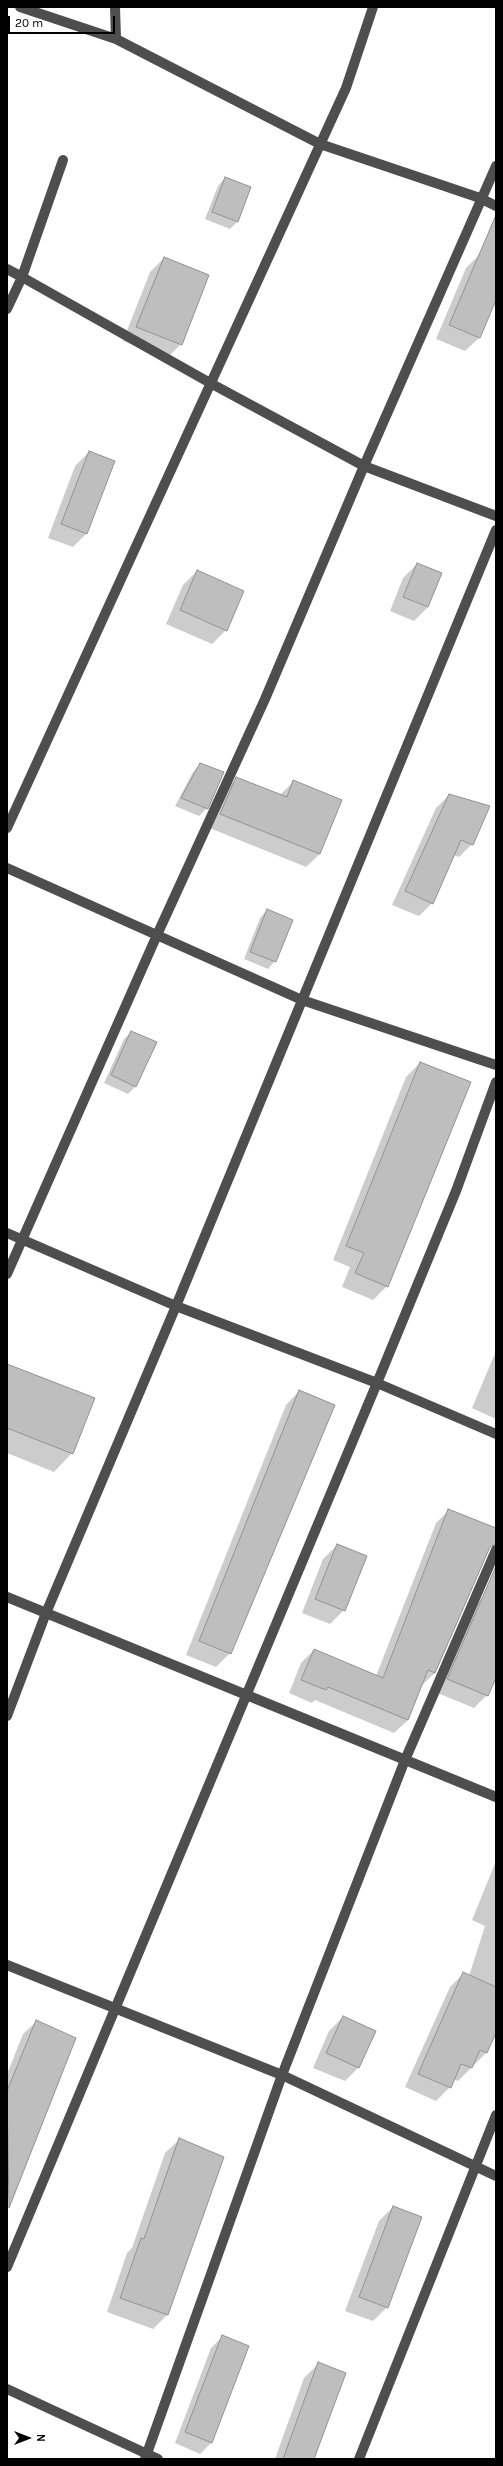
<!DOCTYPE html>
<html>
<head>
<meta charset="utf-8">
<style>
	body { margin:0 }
	#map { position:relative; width:503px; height:2466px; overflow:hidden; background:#fff; font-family:Karla,sans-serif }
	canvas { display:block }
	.frame { position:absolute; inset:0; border:8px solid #000; pointer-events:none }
	.north { position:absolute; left:8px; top:2418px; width:40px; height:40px; -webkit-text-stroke:3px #fff; paint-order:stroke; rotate:90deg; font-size:11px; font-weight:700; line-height:16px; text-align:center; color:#000 }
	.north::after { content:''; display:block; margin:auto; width:14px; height:18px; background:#000; clip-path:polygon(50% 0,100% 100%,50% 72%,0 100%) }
	.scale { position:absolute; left:8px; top:16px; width:107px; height:18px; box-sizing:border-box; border:2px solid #000; border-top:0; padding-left:5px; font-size:12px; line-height:14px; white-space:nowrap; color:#000; -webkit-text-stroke:3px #fff; paint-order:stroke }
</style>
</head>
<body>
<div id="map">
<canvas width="503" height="2466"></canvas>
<div class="frame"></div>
<div class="north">N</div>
<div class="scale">20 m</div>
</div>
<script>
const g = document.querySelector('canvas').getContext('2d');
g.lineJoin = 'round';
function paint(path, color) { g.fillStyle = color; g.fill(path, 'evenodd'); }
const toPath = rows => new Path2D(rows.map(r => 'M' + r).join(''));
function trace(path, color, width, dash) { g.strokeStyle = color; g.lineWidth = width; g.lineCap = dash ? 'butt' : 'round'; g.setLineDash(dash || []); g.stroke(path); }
const shadow = toPath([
	[225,178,237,222,230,229,205,219,218,186],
	[480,254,496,261,496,297,479,338,465,351,436,339,466,268],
	[164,258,181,344,167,358,123,341,150,272],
	[89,452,87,533,73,547,48,538,75,466],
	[417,564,428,607,414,621,390,611,403,578],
	[197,571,226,630,212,644,166,624,183,585],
	[200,764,207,808,199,816,175,806,193,772],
	[237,778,280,795,294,781,320,854,306,867,207,827,223,792],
	[449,795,472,844,459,857,453,855,432,903,419,916,392,905,436,808],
	[267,910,275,961,268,969,244,959,260,918],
	[131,1032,136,1086,128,1094,104,1083,124,1039],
	[420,1063,470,1082,387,1286,373,1300,342,1287,350,1267,333,1260,406,1077],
	[496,1351,496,1419,472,1408],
	[7,1365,72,1453,54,1472,7,1453],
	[299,1391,230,1653,216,1667,186,1655,286,1405],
	[449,1510,470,1591,435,1673,421,1686,408,1720,394,1733,315,1700,312,1703,289,1693,301,1663,314,1650,376,1676,436,1523],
	[337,1545,344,1610,330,1624,302,1613,323,1559],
	[496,1584,496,1675,487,1695,474,1708,435,1692,470,1610],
	[496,1861,496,2028,487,2052,458,2081,453,2079,450,2087,436,2101,405,2087,450,1987,463,1974,469,1976,485,1926,472,1920],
	[343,2017,359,2067,345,2081,313,2068,329,2031],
	[36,2022,12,2181,7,2185,7,2074,23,2034],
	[179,2140,167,2315,153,2329,107,2312,127,2253,132,2248,165,2153],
	[393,2207,387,2307,373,2321,345,2311,379,2221],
	[222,2337,212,2442,200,2454,175,2443,211,2348],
	[318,2364,313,2459,275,2459,304,2378]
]);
const building = toPath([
	[225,177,251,187,238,222,212,212,225,177],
	[496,215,496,300,480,338,449,325,496,215],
	[164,257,209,275,182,345,136,327,164,257],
	[89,451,115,461,87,534,61,524,89,451],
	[417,563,442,573,428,607,403,597,417,563],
	[197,570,244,591,227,631,180,610,197,570],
	[200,763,224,772,208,809,181,798,200,763],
	[236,777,287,797,293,780,342,800,320,854,220,814,236,777],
	[449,794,490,806,473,845,461,840,433,904,405,891,449,794],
	[267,909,293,920,276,962,250,952,267,909],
	[131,1031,157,1042,136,1087,111,1075,131,1031],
	[420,1062,471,1082,388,1287,355,1273,364,1253,346,1246,420,1062],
	[7,1364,95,1398,73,1454,7,1428,7,1364],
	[299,1390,335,1405,231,1654,199,1641,299,1390],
	[448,1509,496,1528,496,1544,490,1547,435,1673,428,1670,408,1720,328,1687,326,1690,301,1680,314,1649,383,1678,448,1509],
	[337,1544,367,1556,345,1611,315,1599,337,1544],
	[496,1566,496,1678,488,1696,447,1679,496,1566],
	[463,1972,496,1987,496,2033,487,2053,480,2050,472,2068,461,2064,451,2088,418,2074,463,1972],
	[343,2016,376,2031,359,2068,326,2053,343,2016],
	[36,2020,76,2038,9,2208,7,2091,36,2020],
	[179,2138,224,2157,168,2315,120,2298,141,2238,144,2239,179,2138],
	[393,2206,422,2217,388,2308,359,2297,393,2206],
	[222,2335,249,2346,212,2443,185,2432,222,2335],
	[318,2362,346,2373,314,2459,283,2459,318,2362]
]);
const minor = toPath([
	[20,7,116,39],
	[115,7,116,39,320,144,480,198,496,206],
	[7,269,22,277,63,160],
	[7,309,22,277,212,384,364,466,496,516],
	[7,828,346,88,373,7],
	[7,868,302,1000,496,1065],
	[7,1233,176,1306,377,1383,496,1434],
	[7,1274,157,935,265,699,364,466,496,166],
	[7,1597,496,1797],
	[7,1716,46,1613,176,1306,496,530],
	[7,1965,282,2075,496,2176],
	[7,2267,377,1383,456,1191,496,1082],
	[7,2389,158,2459],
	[145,2459,282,2075,405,1760,496,1550],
	[359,2459,496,2115]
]);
paint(shadow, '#0003');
paint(building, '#bebebe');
trace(building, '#929292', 1);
trace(minor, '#4e4e4e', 10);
</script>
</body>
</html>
